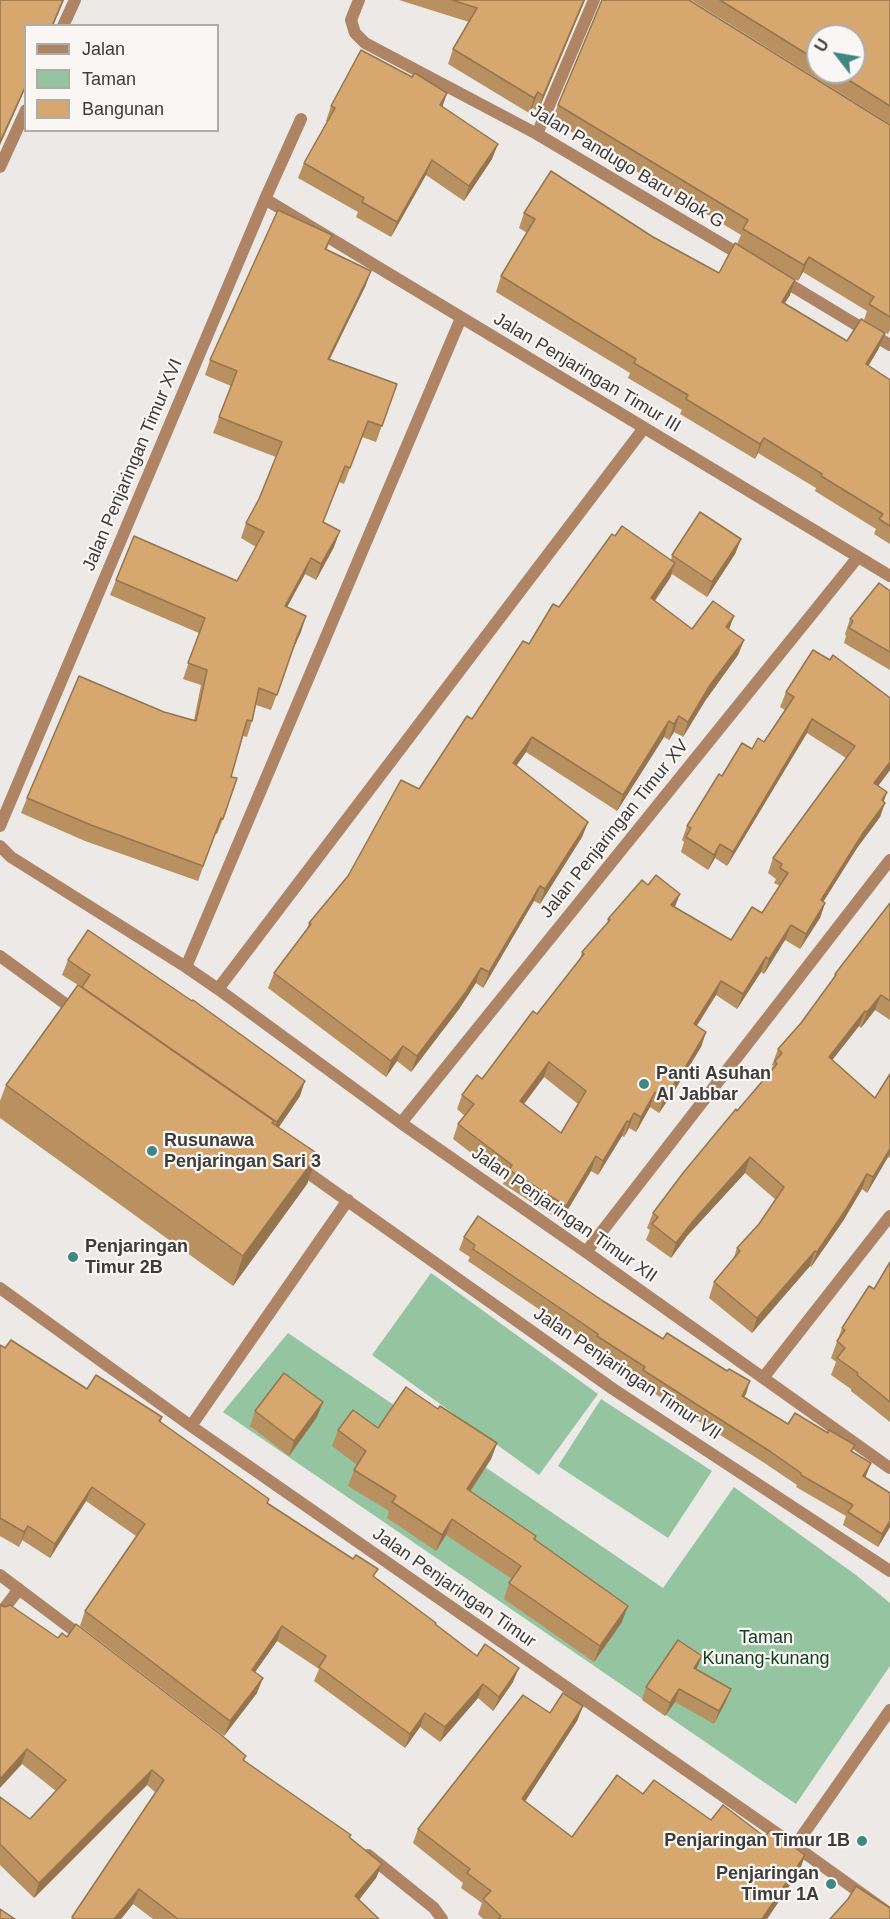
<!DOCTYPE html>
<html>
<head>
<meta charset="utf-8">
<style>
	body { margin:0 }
	#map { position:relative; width:890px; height:1919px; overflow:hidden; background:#ece9e6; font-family:Arial,sans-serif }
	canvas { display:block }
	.legend { position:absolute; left:24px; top:24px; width:195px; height:108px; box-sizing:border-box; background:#f9f6f3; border:2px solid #aeaca9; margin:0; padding:8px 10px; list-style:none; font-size:18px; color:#3d3c3b }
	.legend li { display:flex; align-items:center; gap:12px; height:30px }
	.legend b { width:30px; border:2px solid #aeaca9 }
	.north { position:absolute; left:806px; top:24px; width:60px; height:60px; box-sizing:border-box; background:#f9f6f3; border:2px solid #aeaca9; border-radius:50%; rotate:301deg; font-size:16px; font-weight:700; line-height:24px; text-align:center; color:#3d3c3b }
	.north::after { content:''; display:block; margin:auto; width:21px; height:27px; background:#3f8783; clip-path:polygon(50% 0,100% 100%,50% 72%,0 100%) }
</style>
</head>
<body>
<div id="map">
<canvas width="890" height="1919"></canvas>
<ul class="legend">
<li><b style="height:8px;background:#ae8465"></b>Jalan</li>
<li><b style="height:16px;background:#95c5a0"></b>Taman</li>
<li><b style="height:16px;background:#d7a770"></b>Bangunan</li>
</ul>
<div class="north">U</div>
</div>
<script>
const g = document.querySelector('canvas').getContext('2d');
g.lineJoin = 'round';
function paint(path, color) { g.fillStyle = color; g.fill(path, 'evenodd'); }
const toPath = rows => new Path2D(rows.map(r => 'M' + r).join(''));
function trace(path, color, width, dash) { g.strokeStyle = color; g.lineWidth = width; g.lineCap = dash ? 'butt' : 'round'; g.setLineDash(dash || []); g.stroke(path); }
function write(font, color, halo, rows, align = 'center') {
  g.font = font + ' Arial,sans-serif'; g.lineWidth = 4.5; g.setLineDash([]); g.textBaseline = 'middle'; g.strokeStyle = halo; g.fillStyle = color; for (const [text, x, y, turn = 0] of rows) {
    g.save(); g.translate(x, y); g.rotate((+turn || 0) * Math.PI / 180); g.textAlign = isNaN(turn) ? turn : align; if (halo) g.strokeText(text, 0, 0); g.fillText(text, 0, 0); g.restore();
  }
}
const green = toPath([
	[431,1273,598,1394,539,1475,372,1355],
	[288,1333,663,1588,734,1487,856,1575,890,1603,890,1666,796,1804,223,1412],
	[601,1399,712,1471,668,1538,558,1466]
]);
const street = toPath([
	[359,0,351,20,355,33,365,43,537,134,744,257],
	[63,26,75,0],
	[537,134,594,0],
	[0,167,26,110],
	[265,199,890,576],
	[779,278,890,345],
	[0,826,265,199,301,119],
	[0,846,11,857,186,967,218,989,401,1123,586,1252,890,1468],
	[0,956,78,1013],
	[186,967,461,318],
	[218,989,644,428],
	[401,1123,858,557],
	[297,1165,613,1389,890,1571],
	[586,1252,890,860],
	[0,1288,191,1426,795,1846,890,1914],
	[763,1378,890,1216],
	[191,1426,348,1200],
	[0,1575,85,1639],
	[0,1614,19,1589],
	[795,1846,890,1710],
	[368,1855,434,1908,442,1919]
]);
const wall = toPath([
	[399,0,585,0,538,111,532,108,529,113,448,64,453,49,469,22],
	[691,0,890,0,890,124],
	[818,36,854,72,818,72],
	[558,105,890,125,890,330,888,334,864,320,867,311,803,272,798,281,737,244,741,235,552,120],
	[331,106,442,107,492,159,464,201,426,175,391,237,356,217,358,212,298,178,304,163,327,122,326,121],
	[524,213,653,237,719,273,790,295,785,303,847,341,879,348,868,366,890,380,890,544,874,534,876,529,815,491,816,488,758,453,755,459,680,414,682,410,628,378,630,373,496,292,501,276,527,233,519,228],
	[332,235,327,249,371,271,365,287,330,359,397,384,376,442,362,437,344,484,339,482,323,522,334,547,316,580,305,574,287,607,306,616,293,650,271,710,256,705,252,721,247,737,243,736,231,777,223,819,217,834,215,834,198,881,85,841,21,813,27,798,164,712,194,720,201,685,183,679,199,633,110,595,116,580,237,581,256,547,241,538,246,523,259,499,276,457,213,433,231,386,205,375,210,360],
	[615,536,671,560,672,555,741,539,735,554,707,597,672,574,670,578,655,601,692,629,729,629,744,640,738,655,705,701,683,737,674,732,669,740,664,737,617,811,526,752,516,766,588,822,582,837,540,904,534,901,483,988,476,983,459,1009,411,1072,397,1061,386,1077,268,988,274,973,307,929,309,923,419,789,529,644],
	[890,591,890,670,844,643,846,636,845,634,850,619],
	[813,650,890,770,878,786,884,802,880,817,857,848,823,902,825,903,820,918,800,949,785,940,764,974,761,972,737,1009,716,995,697,1026,706,1032,701,1047,676,1088,659,1113,650,1107,636,1132,629,1128,624,1137,622,1136,598,1175,591,1171,561,1221,503,1184,505,1179,453,1139,458,1124,465,1116,457,1109,462,1095,482,1079,537,1014,580,959,582,952,607,924,608,919,675,907,731,940,762,913,780,886,774,883,776,879,768,873,773,858,846,758,807,733,727,866,715,858,708,870,681,852,684,842,682,840,687,826,722,776,752,749,764,742,785,710,780,707,786,692],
	[544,1077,578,1104,561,1133,524,1104],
	[890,903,890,1020,875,1010,861,1028,859,1026,832,1060,875,1098,890,1074,890,1158,888,1157,867,1193,862,1189,843,1221,811,1267,810,1266,752,1333,709,1298,714,1282,733,1260,737,1248,759,1224,776,1200,745,1173,687,1236,671,1258,646,1240,650,1230,647,1228,653,1213,771,1071,773,1065,772,1065,778,1049,801,1023,833,980,835,974],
	[68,960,300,1096,279,1127,318,1154,307,1184,233,1286,0,1118,0,1101,6,1085,78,985,62,975],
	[464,1237,603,1301,663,1339,750,1381,744,1397,788,1424,852,1452,866,1476,865,1478,890,1527,878,1547,843,1525,846,1516,796,1487,797,1485,766,1464,638,1383,639,1379,592,1349,593,1346,468,1261,470,1257,459,1250],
	[890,1262,890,1422,851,1391,851,1389,831,1375,836,1362,831,1358,842,1328,874,1289],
	[0,1345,87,1389,162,1417,161,1422,268,1503,375,1578,435,1625,513,1682,493,1711,478,1698,440,1742,420,1727,405,1748,314,1681,319,1669,277,1641,255,1672,257,1693,224,1736,80,1626,85,1611,136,1536,86,1501,50,1558,22,1540,19,1547,0,1536],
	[438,1409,497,1443,491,1459,471,1491,536,1536,535,1540,622,1622,594,1662,504,1599,509,1583,512,1579,446,1535,436,1551,387,1518,389,1511,348,1486,354,1470,357,1465,332,1446,338,1430,378,1428],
	[255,1411,317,1417,289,1456,250,1426],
	[67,1637,245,1761,350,1838,382,1864,376,1878,359,1900,379,1919,153,1919,133,1904,121,1919,71,1919,156,1793,147,1785,34,1898,0,1865,0,1797,30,1819,56,1791,22,1764,58,1638],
	[697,1669,731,1689,726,1701,714,1724,675,1702,665,1716,642,1700,646,1687],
	[583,1706,577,1721,525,1801,572,1837,643,1794,711,1820,800,1870,767,1919,483,1919,478,1914,482,1903,461,1888,463,1883,413,1843,418,1829,550,1713]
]);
const shadedWall = toPath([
	[63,0,64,0,53,26,52,26],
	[584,0,585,0,538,111,543,96],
	[26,85,26,87,0,145,0,142],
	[538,92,532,108,529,113,534,98],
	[447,93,442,108,440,105],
	[498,144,492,159,464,201,469,186],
	[432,160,426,175,391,237,397,222],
	[809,257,803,272,798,281,804,265],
	[371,271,365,287,322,374,328,359],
	[795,280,790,295,776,317,782,302],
	[885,333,879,348,860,380,866,364],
	[764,438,758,453,755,459,760,444],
	[340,531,334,547,316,580,321,564],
	[741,539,735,554,707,597,712,582],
	[311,558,305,574,279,622,285,606],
	[675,563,670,578,646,613,651,598],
	[306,616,301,632,292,652,297,637],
	[734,616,728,632,726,627],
	[744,640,738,655,705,701,683,737,688,722,710,685],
	[679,716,674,732,669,740,674,724],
	[812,719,807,733,727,866,733,852],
	[669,721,664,737,617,811,623,795],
	[532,737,526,752,507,779,513,763],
	[890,762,890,770,869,798,874,783],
	[887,792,882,807,885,803,880,817,857,848,815,915,821,900],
	[588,822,582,837,540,904,545,889],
	[720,844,715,858,708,870,714,855],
	[540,886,534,901,483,988,489,972],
	[680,894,674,909,671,905],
	[825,903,820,918,800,949,806,934],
	[791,925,785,940,764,974,769,959],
	[766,957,761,972,737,1009,743,994],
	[481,968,476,983,459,1009,411,1072,417,1056],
	[721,981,716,995,688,1039,694,1024],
	[881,995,875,1010,861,1028,867,1012],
	[865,1011,859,1026,823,1072,829,1057],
	[706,1032,701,1047,676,1088,659,1113,664,1098],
	[403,1046,397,1061,386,1077,391,1061],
	[549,1062,544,1077,515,1116,520,1101],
	[305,1081,300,1096,272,1137,277,1122],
	[655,1092,650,1107,636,1132,641,1117],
	[634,1113,629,1128,624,1137,629,1122],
	[627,1121,622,1136,598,1175,603,1161],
	[890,1149,890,1153,888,1157,867,1193,873,1177],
	[318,1154,307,1184,233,1286,243,1256],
	[596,1156,591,1171,561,1221,566,1206],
	[750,1157,745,1173,687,1236,671,1258,676,1243,693,1221],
	[867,1174,862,1189,843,1221,811,1267,817,1252],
	[815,1251,810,1266,752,1333,757,1318],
	[750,1381,746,1394,737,1408,742,1396],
	[323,1402,317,1417,289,1456,294,1441],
	[497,1443,491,1459,461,1505,467,1489],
	[871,1463,866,1476,858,1489,863,1476],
	[92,1487,86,1501,50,1558,55,1544],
	[452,1519,446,1535,436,1551,442,1535],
	[890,1521,890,1527,878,1547,882,1534],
	[28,1526,19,1547,24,1532],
	[628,1606,622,1622,594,1662,600,1646],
	[282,1626,277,1641,246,1685,252,1670],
	[702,1656,697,1668,689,1680,694,1668],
	[519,1668,513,1682,493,1711,499,1697],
	[263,1678,257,1693,224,1736,230,1721],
	[483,1684,478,1698,440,1742,445,1727],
	[679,1689,675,1702,665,1716,670,1703],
	[731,1689,726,1701,714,1724,719,1711],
	[583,1706,577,1721,517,1814,522,1799],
	[425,1713,420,1727,405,1748,410,1734],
	[27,1749,22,1764,0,1788,0,1779],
	[152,1770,147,1785,34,1898,39,1883],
	[805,1855,800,1870,767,1919,762,1919],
	[382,1864,376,1878,350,1911,355,1896],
	[139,1889,133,1904,121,1919,114,1919]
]);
const building = toPath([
	[0,0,63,0,52,26,26,26,26,85,0,142,0,0],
	[452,0,584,0,543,96,538,92,534,98,453,49,477,8,452,0],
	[602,0,689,0,890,125,890,317,869,304,874,297,809,257,804,265,743,229,748,220,558,105,602,0],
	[720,0,890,0,890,106,836,72,854,72,854,36,818,36,818,61,720,0],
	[361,50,412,77,415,73,447,93,440,105,498,144,469,186,432,160,397,222,362,202,364,198,304,163,335,108,331,106,361,50],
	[551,171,653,237,719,273,735,243,795,280,782,302,847,341,861,319,885,333,866,364,890,380,890,526,879,519,883,514,821,476,822,474,764,438,760,444,686,399,688,395,634,363,636,359,501,276,535,219,524,213,551,171],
	[278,210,332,235,325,249,371,271,328,359,397,384,382,426,368,421,350,468,345,466,323,522,340,531,321,564,311,558,285,606,306,616,297,637,277,695,259,688,252,721,247,720,231,777,237,778,223,819,221,818,203,866,91,825,27,798,79,676,164,712,196,721,207,670,188,663,205,618,116,580,134,536,237,581,264,532,246,523,259,499,282,442,219,417,237,371,210,360,278,210],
	[700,512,741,539,712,582,672,555,700,512],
	[622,526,675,563,651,598,692,629,713,601,734,616,726,627,744,640,710,685,688,722,679,716,674,724,669,721,623,795,532,737,513,763,588,822,545,889,540,886,489,972,481,968,465,993,417,1056,403,1046,391,1061,274,973,311,924,309,923,348,876,401,780,419,789,467,716,472,719,523,641,529,644,553,604,559,607,612,534,615,536,622,526],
	[879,583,890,591,890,652,849,628,853,621,850,619,879,583],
	[813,650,830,660,833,655,890,698,890,762,874,783,887,792,882,800,885,803,863,833,821,900,825,903,806,934,791,925,769,959,766,957,743,994,721,981,694,1024,706,1032,682,1073,664,1098,655,1092,641,1117,634,1113,629,1122,627,1121,603,1161,596,1156,566,1206,509,1170,512,1165,458,1124,474,1104,462,1095,477,1075,482,1079,533,1011,537,1014,584,954,582,952,610,920,608,919,642,880,648,885,656,875,680,894,671,905,731,940,752,907,762,913,788,873,780,868,782,864,773,858,855,746,812,719,733,852,720,844,714,855,686,837,691,828,687,826,719,774,722,776,742,743,752,749,758,738,764,742,794,697,786,692,813,650],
	[549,1062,586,1091,561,1133,520,1101,549,1062],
	[890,903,890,1001,881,995,867,1012,865,1011,829,1057,875,1098,890,1074,890,1149,873,1177,867,1174,848,1206,817,1252,815,1251,757,1318,714,1282,740,1251,737,1248,759,1224,784,1187,750,1157,693,1221,676,1243,652,1224,658,1217,653,1213,683,1173,736,1109,737,1111,777,1064,775,1061,782,1053,778,1049,801,1023,836,975,835,974,890,903],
	[88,930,192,1001,193,1000,305,1081,277,1122,82,987,90,975,68,960,88,930],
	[78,985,274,1121,272,1123,318,1154,243,1256,6,1085,78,985],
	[478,1216,603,1301,663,1339,667,1333,727,1371,729,1369,750,1381,742,1396,788,1424,795,1413,828,1433,829,1430,855,1445,851,1451,871,1463,863,1476,890,1493,890,1521,882,1534,848,1512,853,1505,801,1475,801,1473,771,1452,643,1370,645,1367,597,1336,598,1334,473,1249,475,1245,464,1237,478,1216],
	[890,1262,890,1402,857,1375,858,1373,837,1358,845,1348,837,1341,845,1330,842,1328,869,1286,874,1289,890,1262],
	[11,1340,87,1389,96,1375,162,1417,159,1421,269,1499,267,1503,353,1559,356,1555,378,1569,373,1576,436,1623,435,1624,477,1656,485,1644,519,1668,499,1697,483,1684,445,1727,425,1713,410,1734,319,1667,326,1656,282,1626,252,1670,263,1678,230,1721,85,1611,145,1524,92,1487,55,1544,28,1526,24,1532,0,1518,0,1345,5,1348,11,1340],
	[284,1373,323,1402,294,1441,255,1411,284,1373],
	[406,1387,438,1409,440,1406,497,1443,467,1489,536,1536,534,1539,628,1606,600,1646,509,1583,521,1566,452,1519,442,1535,392,1502,396,1496,354,1470,366,1451,338,1430,353,1410,378,1428,406,1387],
	[0,1605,5,1607,10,1605,58,1638,62,1633,67,1637,76,1624,220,1734,246,1756,243,1760,351,1835,349,1837,382,1864,355,1896,379,1919,178,1919,139,1889,114,1919,74,1919,72,1917,164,1780,152,1770,39,1883,0,1844,0,1797,30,1819,66,1780,27,1749,0,1779,0,1605],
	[678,1640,702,1656,694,1668,731,1689,719,1711,679,1689,670,1703,646,1687,678,1640],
	[563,1693,583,1706,522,1799,572,1837,617,1775,643,1794,654,1780,711,1820,723,1805,765,1837,770,1830,805,1855,762,1919,498,1919,501,1916,483,1899,491,1891,467,1873,470,1869,418,1829,523,1695,550,1713,563,1693],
	[856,1886,890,1908,890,1919,830,1919,848,1899,856,1886],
	[0,1909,15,1919,0,1919,0,1909]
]);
const markers = [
	[644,1084,6,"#3f8783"],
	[152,1151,6,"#3f8783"],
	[73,1257,6,"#3f8783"],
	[862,1841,6,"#3f8783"],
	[831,1884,6,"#3f8783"]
];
const streetNames = [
	["Jalan Pandugo Baru Blok G",627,167,31],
	["Jalan Penjaringan Timur III",587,373,31],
	["Jalan Penjaringan Timur XVI",133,465,-67],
	["Jalan Penjaringan Timur XV",615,829,-51],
	["Jalan Penjaringan Timur XII",564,1215,35],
	["Jalan Penjaringan Timur VII",627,1374,34],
	["Jalan Penjaringan Timur",454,1588,35]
];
const poiNames = [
	["Panti Asuhan",656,1074],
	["Al Jabbar",656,1095],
	["Rusunawa",164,1141],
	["Penjaringan Sari 3",164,1162],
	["Penjaringan",85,1247],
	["Timur 2B",85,1268],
	["Penjaringan Timur 1B",850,1841,"right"],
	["Penjaringan",819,1874,"right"],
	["Timur 1A",819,1895,"right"]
];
const parkNames = [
	["Taman",766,1638],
	["Kunang-kunang",766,1659]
];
paint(green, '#95c5a0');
trace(street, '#ae8465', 12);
paint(wall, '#b99060');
paint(shadedWall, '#96754e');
paint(building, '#d7a770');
trace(building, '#96754e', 1.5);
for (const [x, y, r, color] of markers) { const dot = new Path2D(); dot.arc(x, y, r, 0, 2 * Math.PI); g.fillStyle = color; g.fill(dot); trace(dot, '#f9f6f3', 2); }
write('18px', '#3d3c3b', '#f9f6f3', streetNames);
write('bold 18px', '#3d3c3b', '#f9f6f3', poiNames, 'left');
write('18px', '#103e20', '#f9f6f3', parkNames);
</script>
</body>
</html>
